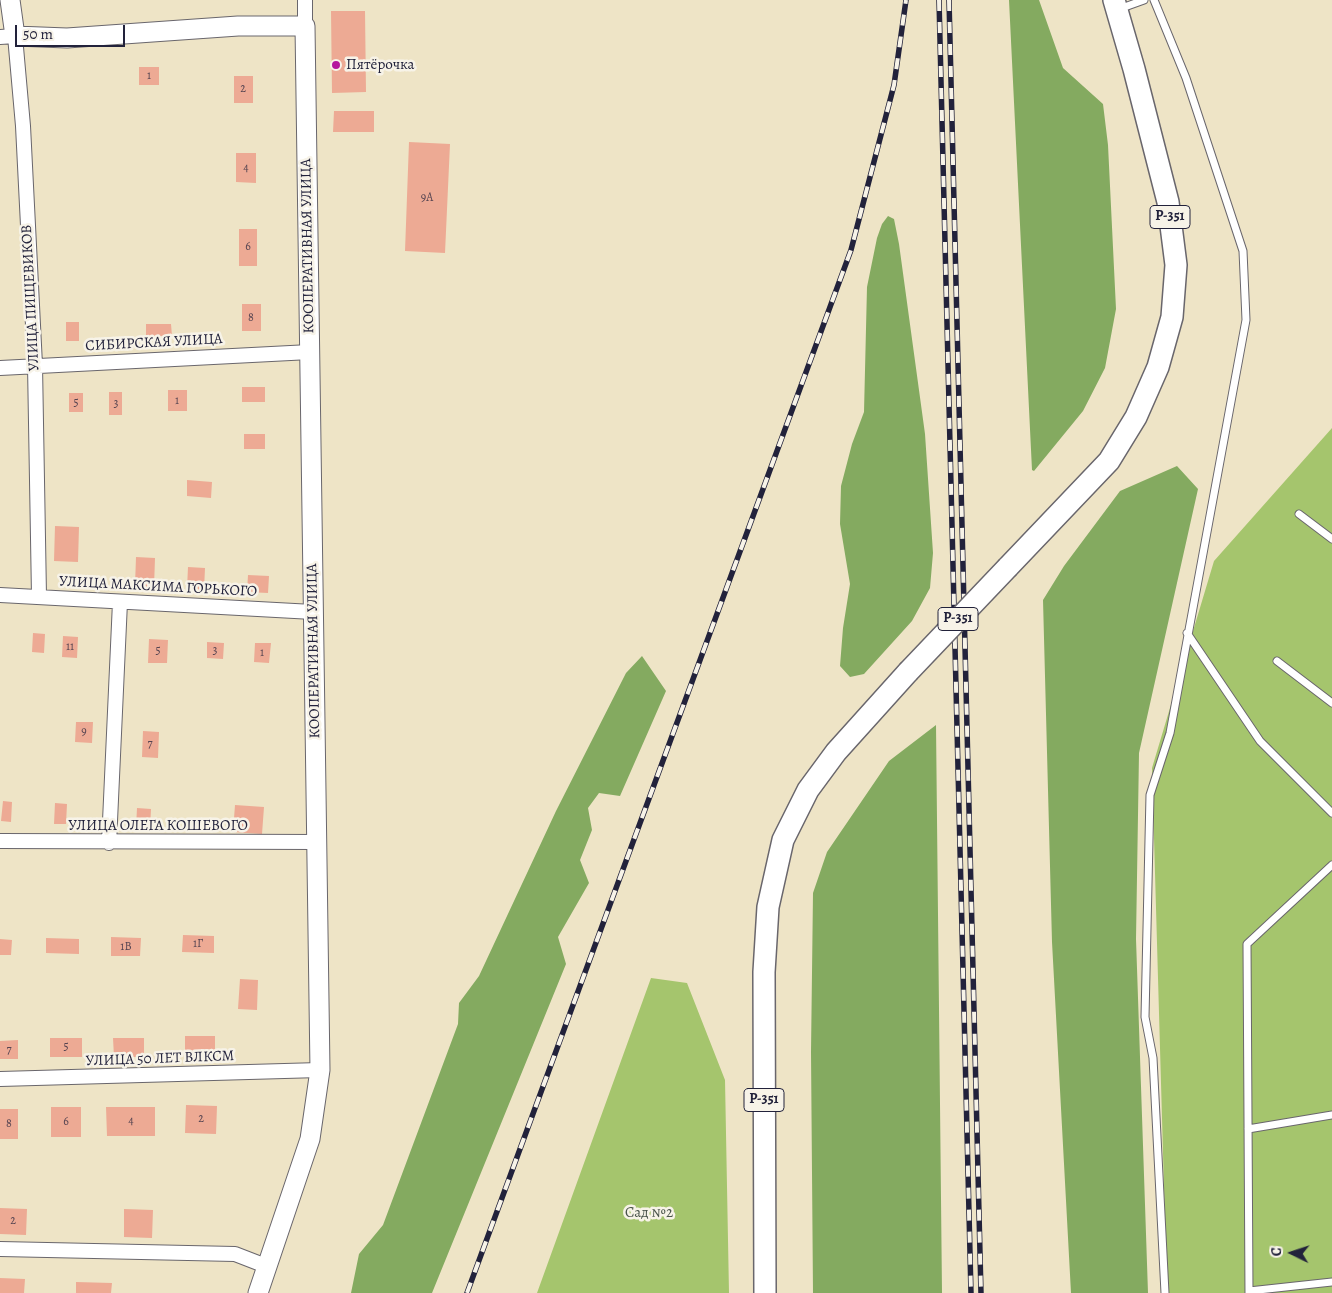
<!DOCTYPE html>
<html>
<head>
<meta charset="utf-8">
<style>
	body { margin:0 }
	#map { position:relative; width:1332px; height:1293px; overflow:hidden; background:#eee4c6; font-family:Alegreya,serif }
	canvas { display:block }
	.north { position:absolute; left:1267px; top:1228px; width:50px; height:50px; -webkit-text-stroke:4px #f7f3e8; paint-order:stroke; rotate:274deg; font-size:14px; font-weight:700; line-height:20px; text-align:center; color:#22223b }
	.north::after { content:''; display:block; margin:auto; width:18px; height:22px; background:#22223b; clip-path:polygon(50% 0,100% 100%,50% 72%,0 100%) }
	.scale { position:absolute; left:15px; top:25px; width:110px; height:22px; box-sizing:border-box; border:2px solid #22223b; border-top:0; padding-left:6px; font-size:15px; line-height:18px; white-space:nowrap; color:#22223b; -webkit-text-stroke:4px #f7f3e8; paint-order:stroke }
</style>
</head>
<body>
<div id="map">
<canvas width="1332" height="1293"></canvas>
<div class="north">С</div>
<div class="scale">50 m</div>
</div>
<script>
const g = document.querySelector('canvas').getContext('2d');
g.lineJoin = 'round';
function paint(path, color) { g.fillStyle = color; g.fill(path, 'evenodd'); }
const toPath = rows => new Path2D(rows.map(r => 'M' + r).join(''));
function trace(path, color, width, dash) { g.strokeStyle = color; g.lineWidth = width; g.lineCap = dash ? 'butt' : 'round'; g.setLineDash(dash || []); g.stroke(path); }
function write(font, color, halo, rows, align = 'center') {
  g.font = font + ' Alegreya,serif'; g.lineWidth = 5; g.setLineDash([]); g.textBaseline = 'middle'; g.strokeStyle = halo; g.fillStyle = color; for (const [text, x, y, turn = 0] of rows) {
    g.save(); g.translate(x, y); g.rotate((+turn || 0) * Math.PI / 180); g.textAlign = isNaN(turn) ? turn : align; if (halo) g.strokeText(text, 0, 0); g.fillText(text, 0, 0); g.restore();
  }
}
const green = toPath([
	[1332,428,1332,1293,1167,1293,1152,768,1214,561],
	[651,978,687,983,725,1080,729,1293,537,1293]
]);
const forest = toPath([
	[1009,0,1039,0,1063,68,1103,104,1108,145,1116,309,1105,368,1083,411,1034,471,1032,470],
	[888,216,894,219,899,244,925,434,933,553,930,588,912,621,864,674,850,677,840,666,843,628,850,584,840,524,841,486,852,444,864,412,867,287,877,238,882,224],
	[1177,466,1198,489,1139,753,1136,939,1148,1293,1071,1293,1052,942,1043,600,1064,566,1120,491],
	[642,656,666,691,620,796,599,793,588,808,592,830,580,860,589,883,558,937,566,964,432,1293,351,1293,359,1254,383,1225,458,1024,459,1003,479,976,556,811,626,673],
	[936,725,942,1293,813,1293,811,1052,813,893,827,852,889,761]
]);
const building = toPath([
	[331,11,365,11,366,92,332,93],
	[139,67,159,67,159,85,139,85],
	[234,76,253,76,253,103,234,103],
	[334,111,374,111,374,132,333,132],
	[409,142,450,144,445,253,405,251],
	[236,153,256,153,256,183,236,182],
	[239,229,257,229,257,266,239,266],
	[242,304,261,304,261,331,242,331],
	[66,322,79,322,79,341,66,341],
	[146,324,171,324,172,336,146,336],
	[242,387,265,387,265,402,242,402],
	[168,390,187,390,187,411,168,411],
	[109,392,122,392,122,415,109,415],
	[69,393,83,393,83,412,69,412],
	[244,434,265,434,265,449,244,449],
	[187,480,212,482,211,498,187,496],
	[55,526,79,527,78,562,54,561],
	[136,557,155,558,154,587,135,586],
	[188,567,205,568,204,590,187,589],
	[248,575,269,576,268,593,247,592],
	[33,633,45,634,44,653,32,652],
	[63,636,78,637,77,658,62,657],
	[149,639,168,640,167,663,148,663],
	[207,642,224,643,223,659,207,658],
	[255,643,271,643,269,663,254,662],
	[76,722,93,722,92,743,75,742],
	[143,731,159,732,158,758,142,757],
	[3,801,12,802,11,822,1,821],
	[55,803,67,804,66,824,54,824],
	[235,805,264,807,262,834,233,832],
	[137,808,151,809,150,829,136,828],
	[183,935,214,936,214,953,182,952],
	[111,937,141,938,140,956,111,956],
	[46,938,79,939,79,954,46,953],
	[0,939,12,940,11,955,0,955],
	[240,979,258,980,257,1010,238,1009],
	[185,1036,215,1036,215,1054,185,1054],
	[50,1038,82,1038,82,1057,50,1057],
	[113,1038,144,1038,144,1057,114,1057],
	[18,1040,18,1059,0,1059,0,1041],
	[186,1105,217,1106,216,1134,185,1133],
	[51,1107,81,1107,81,1137,51,1137],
	[106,1107,155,1107,155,1136,107,1136],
	[0,1109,18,1109,18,1139,0,1139],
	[0,1208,27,1209,26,1235,0,1234],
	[124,1209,153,1210,152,1238,124,1237],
	[0,1278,25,1279,24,1293,0,1293],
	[76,1282,112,1283,111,1293,76,1293]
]);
const service = toPath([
	[1154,0,1186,78,1243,251,1246,320,1170,733,1150,795,1145,1017,1153,1058,1165,1293],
	[1119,9,1144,0],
	[1299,514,1332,539],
	[1187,633,1260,741,1332,813],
	[1277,661,1332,703],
	[1248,1129,1332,1115],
	[1249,1291,1332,1282],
	[1249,1293,1247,944,1332,865]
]);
const minor = toPath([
	[305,0,305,26],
	[0,37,15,36,23,126,35,365,39,596],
	[0,368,310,352],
	[0,595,313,612],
	[0,841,317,842],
	[109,843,120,602],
	[0,1079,320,1070],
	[0,1249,235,1254,266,1266]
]);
const secondary = toPath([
	[10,0,15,36,67,38,238,26,305,26,320,1070,310,1139,258,1293]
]);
const primary = toPath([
	[1008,567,1109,461,1136,417,1158,367,1172,317,1176,265,1168,202,1134,69,1114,0],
	[765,1293,764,972,768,907,783,840,808,790,836,752,908,672]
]);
const rail = toPath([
	[939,0,971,1293],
	[949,0,981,1293],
	[467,1293,851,250,894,85,906,0]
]);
const primaryBridge = toPath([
	[908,672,1008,567]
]);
const markers = [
	[336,65,5,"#b5179e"]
];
const numberNames = [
	["1",149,76],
	["2",243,89],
	["4",246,168],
	["9А",427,198],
	["6",248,247],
	["8",251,318],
	["1",177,401],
	["5",76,403],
	["3",116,404],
	["11",70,647],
	["5",158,651],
	["3",215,651],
	["1",262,653],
	["9",84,732],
	["7",150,744],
	["1Г",198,944],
	["1В",126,947],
	["5",66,1047],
	["7",9,1050],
	["2",201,1119],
	["4",131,1121],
	["6",66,1122],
	["8",9,1124],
	["2",13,1221]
];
const shields = [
	[1170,217,40],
	[958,619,40],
	[764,1100,40]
];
const shieldNames = [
	["Р-351",1170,217],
	["Р-351",958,619],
	["Р-351",764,1100]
];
const poiNames = [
	["Пятёрочка",346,65]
];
const streetNames = [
	["КООПЕРАТИВНАЯ УЛИЦА",308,246,-91],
	["УЛИЦА ПИЩЕВИКОВ",31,298,-93],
	["СИБИРСКАЯ УЛИЦА",154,343,-3],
	["УЛИЦА МАКСИМА ГОРЬКОГО",158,587,3],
	["КООПЕРАТИВНАЯ УЛИЦА",314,651,-91],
	["УЛИЦА ОЛЕГА КОШЕВОГО",158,826],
	["УЛИЦА 50 ЛЕТ ВЛКСМ",160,1059,-2]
];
const parkNames = [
	["Сад №2",649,1213]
];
paint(green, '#a5c56d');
paint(forest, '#84aa60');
paint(building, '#edaa94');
trace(service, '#69666c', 9);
trace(minor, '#69666c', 16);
trace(secondary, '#69666c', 21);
trace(primary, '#69666c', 24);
trace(service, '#fff', 7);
trace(minor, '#fff', 14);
trace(secondary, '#fff', 19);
trace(primary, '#fff', 21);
trace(rail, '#22223b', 5.5);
trace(rail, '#f7f3e8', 4, [11]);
trace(primaryBridge, '#69666c', 24, []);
trace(primaryBridge, '#fff', 21);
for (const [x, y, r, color] of markers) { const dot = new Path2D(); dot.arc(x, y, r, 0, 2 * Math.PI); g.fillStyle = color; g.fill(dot); trace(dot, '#f7f3e8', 2); }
write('12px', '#554451', null, numberNames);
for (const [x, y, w] of shields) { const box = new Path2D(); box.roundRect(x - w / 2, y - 11.5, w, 23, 4); g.fillStyle = '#f7f3e8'; g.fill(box); trace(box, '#22223b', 1); }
write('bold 14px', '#22223b', null, shieldNames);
write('15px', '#22223b', '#f7f3e8', poiNames, 'left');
write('15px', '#22223b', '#f7f3e8', streetNames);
write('15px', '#49534a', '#f7f3e8', parkNames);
</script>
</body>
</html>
